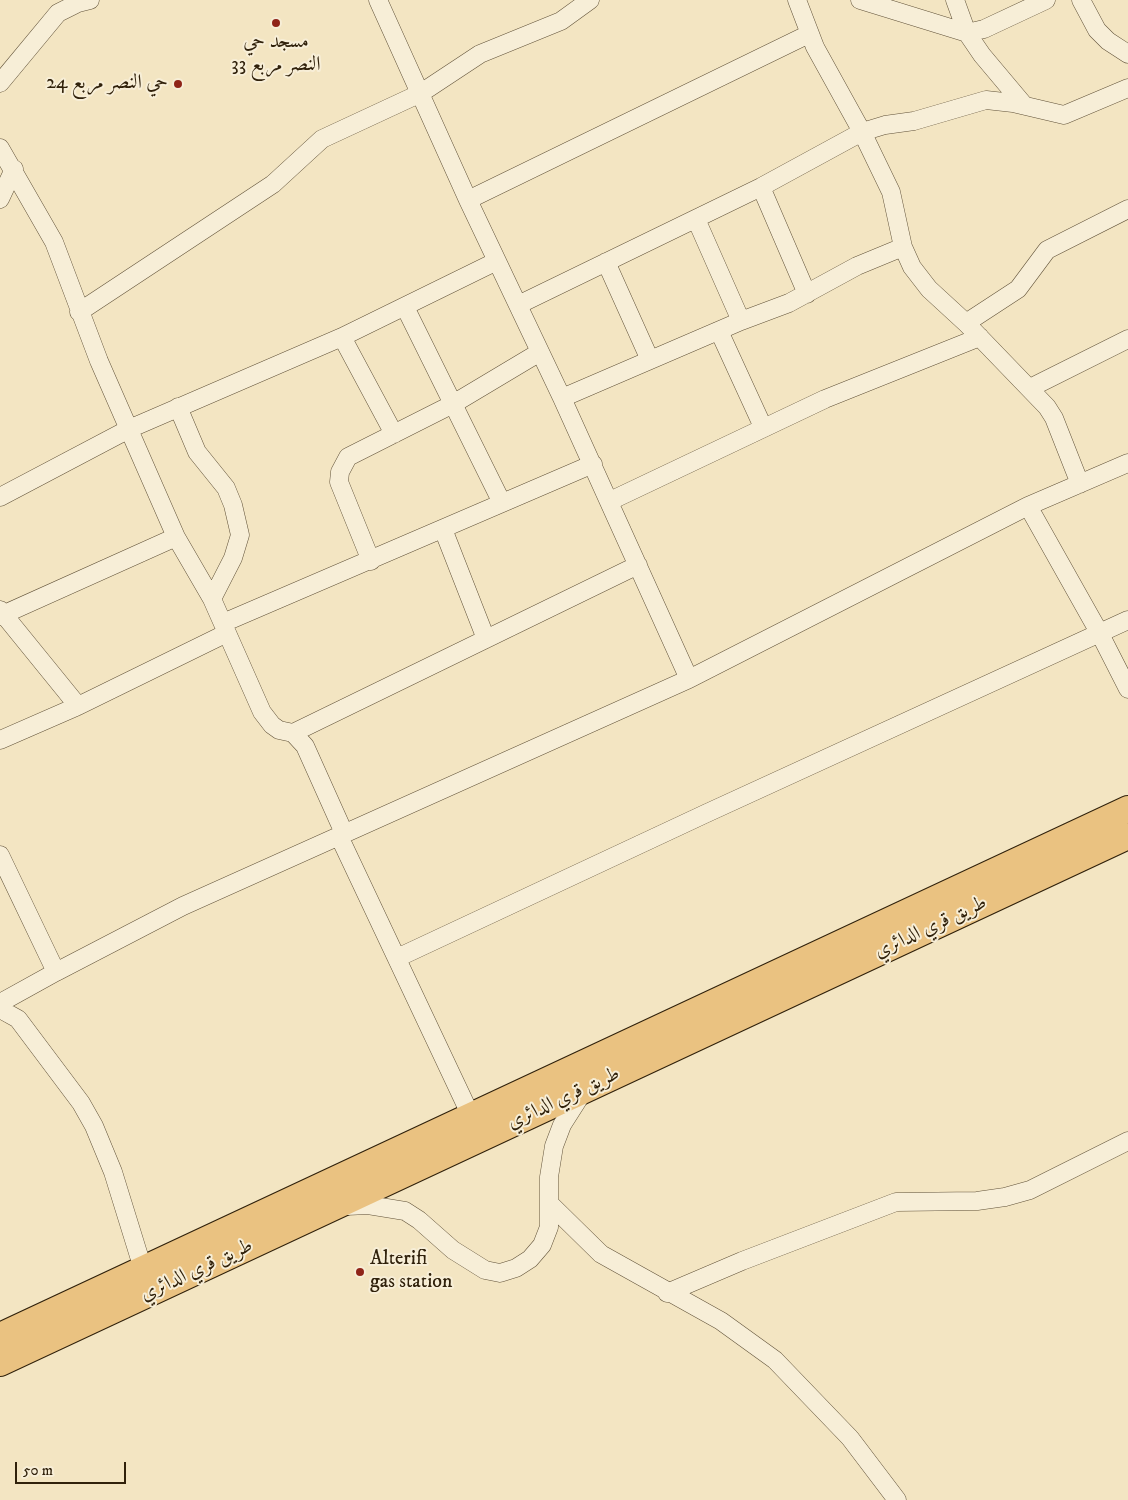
<!DOCTYPE html>
<html>
<head>
<meta charset="utf-8">
<style>
	body { margin:0 }
	#map { position:relative; width:1128px; height:1500px; overflow:hidden; background:#f3e5c2; font-family:"IM FELL DW Pica",serif }
	canvas { display:block }
	.scale { position:absolute; left:15px; top:1462px; width:111px; height:22px; box-sizing:border-box; border:2px solid #30210b; border-top:0; padding-left:6px; font-size:15px; line-height:18px; white-space:nowrap; color:#30210b; -webkit-text-stroke:4px #f7eed7; paint-order:stroke }
</style>
</head>
<body>
<div id="map">
<canvas width="1128" height="1500"></canvas>
<div class="scale">50 m</div>
</div>
<script>
const g = document.querySelector('canvas').getContext('2d');
g.lineJoin = 'round';
const toPath = rows => new Path2D(rows.map(r => 'M' + r).join(''));
function trace(path, color, width, dash) { g.strokeStyle = color; g.lineWidth = width; g.lineCap = dash ? 'butt' : 'round'; g.setLineDash(dash || []); g.stroke(path); }
function write(font, color, halo, rows, align = 'center') {
  g.font = font + ' "IM FELL DW Pica",Amiri,serif'; g.lineWidth = 4; g.setLineDash([]); g.textBaseline = 'middle'; g.strokeStyle = halo; g.fillStyle = color; for (const [text, x, y, turn = 0] of rows) {
    g.save(); g.translate(x, y); g.rotate((+turn || 0) * Math.PI / 180); g.textAlign = isNaN(turn) ? turn : align; if (halo) g.strokeText(text, 0, 0); g.fillText(text, 0, 0); g.restore();
  }
}
const minor = toPath([
	[378,0,468,200,562,398,689,679],
	[797,0,815,47,862,132,891,192,903,247,912,267,929,289,966,323,1047,407,1054,418,1080,484],
	[860,0,967,33,984,29,1046,0],
	[955,0,967,33,982,55,1024,105],
	[1081,0,1097,30,1108,41,1128,54],
	[0,83,58,13,78,3,90,0],
	[0,148,54,242,99,361,176,537,212,599,262,712,272,725,279,730,293,733,305,746,344,833],
	[761,187,807,294],
	[0,199,14,169],
	[468,200,809,34],
	[696,219,741,321],
	[606,262,650,360],
	[518,305,761,187,862,132,885,125,914,121,986,100,1013,103,1064,115,1128,88],
	[405,307,502,503],
	[79,312,273,184,322,139,421,93,480,54,561,21,590,0],
	[966,323,1018,289,1047,250,1128,209],
	[719,331,763,427],
	[342,337,394,434],
	[1030,388,1128,339],
	[562,398,741,321,789,303,857,266,903,247],
	[178,407,197,452,226,488,233,505,240,535,233,558,212,599],
	[0,497,129,429,342,337,497,261],
	[610,501,825,399,980,337],
	[1028,506,1100,634,1128,689],
	[443,529,486,639],
	[371,561,339,482,340,472,348,457,453,404,540,352],
	[0,610,78,706],
	[0,616,176,537],
	[223,623,593,464],
	[293,733,638,565],
	[0,740,78,706,227,633],
	[339,836,471,1116],
	[0,855,56,972],
	[397,958,707,813,1128,620],
	[0,1003,56,972,183,906,689,679,1028,506,1128,463],
	[0,1009,18,1019,81,1103,94,1126,113,1172,143,1269],
	[550,1204,601,1254,721,1321,775,1360,850,1438,897,1500],
	[347,1206,368,1205,405,1211,419,1220,453,1250,485,1270,500,1273,516,1268,530,1259,542,1245,549,1227,549,1177,554,1146,562,1125,583,1092],
	[667,1293,742,1261,896,1202,977,1201,1005,1197,1030,1190,1128,1141]
]);
const highway = toPath([
	[0,1336,1128,809],
	[0,1363,1128,836]
]);
const markers = [
	[276,23,5,"#8f2418"],
	[178,84,5,"#8f2418"],
	[360,1272,5,"#8f2418"]
];
const poiNames = [
	["مسجد حي",276,43],
	["النصر مربع 33",276,66],
	["حي النصر مربع 24",168,84,"right"],
	["Alterifi",370,1260,"left"],
	["gas station",370,1283,"left"]
];
const streetNames = [
	["طريق قري الدائري",931,928,-25],
	["طريق قري الدائري",564,1099,-25],
	["طريق قري الدائري",197,1271,-25]
];
trace(minor, '#615239', 19);
trace(highway, '#30210b', 28);
trace(minor, '#f7eed7', 18);
trace(highway, '#eac281', 26);
for (const [x, y, r, color] of markers) { const dot = new Path2D(); dot.arc(x, y, r, 0, 2 * Math.PI); g.fillStyle = color; g.fill(dot); trace(dot, '#f7eed7', 2); }
write('20px', '#30210b', '#f7eed7', poiNames);
write('20px', '#30210b', '#f7eed7', streetNames);
</script>
</body>
</html>
